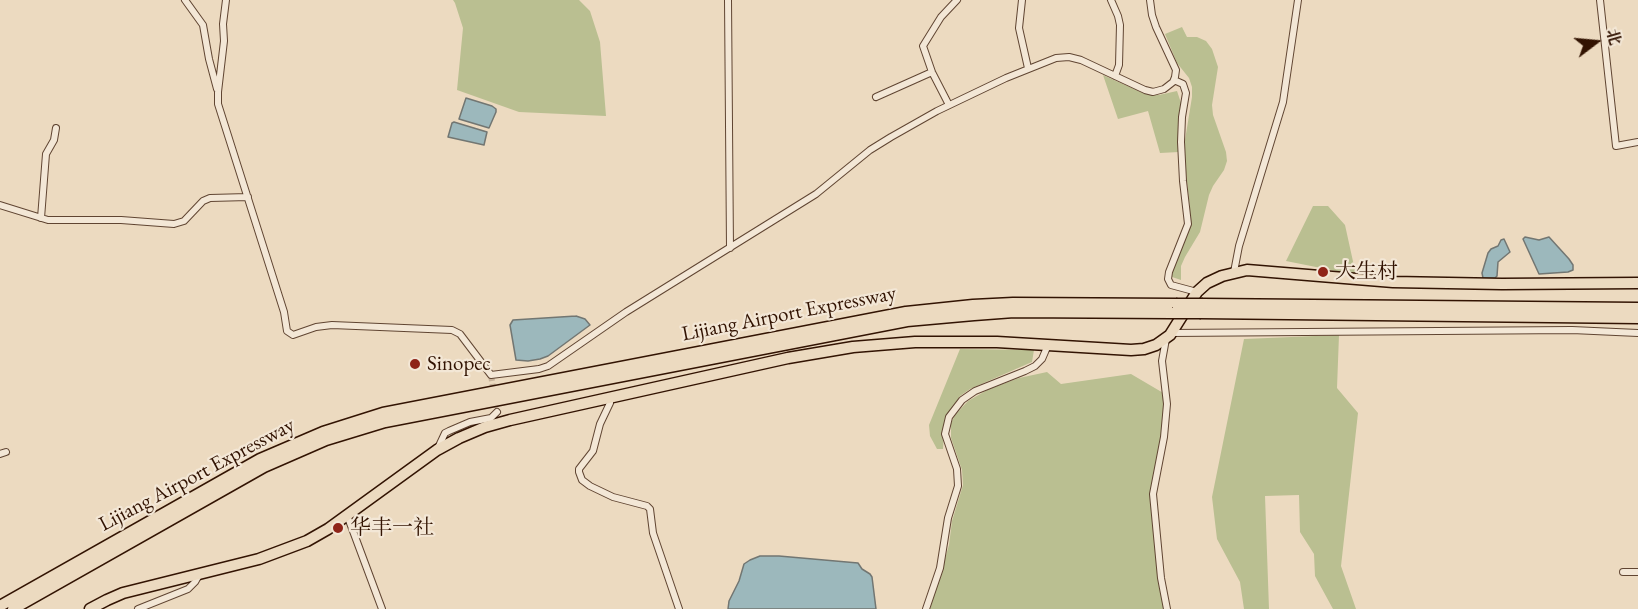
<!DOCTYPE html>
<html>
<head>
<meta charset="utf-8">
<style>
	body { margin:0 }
	#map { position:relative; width:1638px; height:609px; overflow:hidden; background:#ecdac0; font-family:"EB Garamond","Noto Serif SC",serif }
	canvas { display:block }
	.north { position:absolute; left:1566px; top:12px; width:60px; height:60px; -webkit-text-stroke:4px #f3e7d6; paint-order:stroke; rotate:74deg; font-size:16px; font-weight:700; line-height:24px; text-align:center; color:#321302 }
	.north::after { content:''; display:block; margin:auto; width:21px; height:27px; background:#321302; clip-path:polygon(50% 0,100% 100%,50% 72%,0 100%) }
</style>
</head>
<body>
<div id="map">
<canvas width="1638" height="609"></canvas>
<div class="north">北</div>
</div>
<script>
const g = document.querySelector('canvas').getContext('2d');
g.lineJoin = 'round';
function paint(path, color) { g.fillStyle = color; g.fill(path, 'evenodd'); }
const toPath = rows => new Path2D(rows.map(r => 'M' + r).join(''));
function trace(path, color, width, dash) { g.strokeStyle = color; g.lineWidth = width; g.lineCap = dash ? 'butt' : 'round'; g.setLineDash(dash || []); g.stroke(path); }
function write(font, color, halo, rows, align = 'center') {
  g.font = font + ' "EB Garamond","Noto Serif SC",serif'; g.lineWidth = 4.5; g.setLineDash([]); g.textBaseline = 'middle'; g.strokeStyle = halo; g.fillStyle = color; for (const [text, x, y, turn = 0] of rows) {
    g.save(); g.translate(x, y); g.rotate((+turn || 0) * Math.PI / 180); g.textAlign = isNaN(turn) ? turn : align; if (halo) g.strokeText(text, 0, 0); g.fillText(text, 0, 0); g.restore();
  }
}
const green = toPath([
	[453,0,579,0,590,11,600,42,606,116,519,112,457,90,463,28,455,3],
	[1182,27,1187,37,1197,37,1206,41,1212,49,1218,67,1212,105,1213,115,1226,152,1227,161,1224,170,1213,186,1209,195,1200,232,1185,257,1181,266,1181,280,1172,277,1172,273,1190,227,1190,208,1185,164,1185,140,1192,97,1192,87,1189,78,1177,63,1165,34],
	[1103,75,1145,94,1159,95,1177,91,1182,106,1178,118,1179,152,1160,153,1148,111,1118,119],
	[1313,206,1328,206,1345,225,1356,275,1286,261],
	[1339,335,1337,388,1358,413,1341,566,1356,609,1333,609,1315,576,1314,554,1300,532,1299,495,1265,496,1269,609,1244,609,1240,582,1217,539,1212,497,1244,339],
	[960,349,1034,350,1032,362,970,389,960,396,945,418,943,449,937,449,930,436,929,425],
	[1047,372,1061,384,1131,374,1165,394,1162,437,1151,494,1165,609,930,609,949,545,952,521,963,485,962,470,951,438,951,423,955,415,968,401,989,389,1019,378]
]);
const water = toPath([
	[466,98,492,106,496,109,496,112,489,128,459,119,466,98],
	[454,122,487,132,484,145,448,137,452,123,454,122],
	[1525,237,1539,240,1549,237,1569,259,1573,265,1573,270,1568,272,1539,274,1523,239,1525,237],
	[1504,239,1510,252,1498,262,1497,276,1495,278,1483,278,1482,273,1488,253,1491,249,1498,246,1501,240,1504,239],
	[576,316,585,319,590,325,548,356,540,359,528,361,516,360,510,325,513,320,576,316],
	[760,556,779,556,858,563,862,569,870,574,872,577,876,609,728,609,729,601,739,581,744,564,750,560,760,556]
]);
const streetTunnel = toPath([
	[491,375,497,412]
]);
const street = toPath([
	[185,0,203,25,209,59,217,89],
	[226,0,223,24,224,41,218,92,218,104,284,312,287,331,293,335,316,327,332,325,452,330,460,334,491,375,539,369,548,366,626,312,816,194,870,150,891,137,937,111,1006,78,1056,58,1069,57,1081,60,1145,90,1153,92,1164,89,1173,82,1175,77,1176,70,1156,27,1152,15,1150,0],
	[728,0,730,248],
	[1022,0,1019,28,1028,68],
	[1111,0,1118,16,1120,25,1119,65,1115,76],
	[1600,0,1616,146,1638,142],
	[1174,80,1183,84,1186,93,1182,117,1181,142,1183,181,1188,224,1169,272,1168,279,1171,285,1197,292],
	[876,97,932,72],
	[949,105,932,72,923,46,941,17,957,0],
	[0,205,48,220,121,220,174,224,184,221,203,201,210,198,248,197],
	[41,218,46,154,54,140,56,128],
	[1234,272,1239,246,1283,102,1298,0],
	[1171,333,1572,330,1638,333],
	[1166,339,1162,361,1167,404,1164,437,1153,494,1161,578,1167,609],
	[610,398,610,403,600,424,593,451,579,469,579,472,582,480,590,486,613,497,647,506,650,509,653,533,679,609],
	[438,448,445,433,449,431,470,422,491,418,497,412],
	[0,454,6,452],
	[347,515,382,609],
	[1623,572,1638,572],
	[138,609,188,589,195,582,199,575],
	[926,609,940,568,948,518,958,486,957,469,945,434,949,417,962,400,975,391,1025,371,1035,366,1042,359,1048,345]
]);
const highway = toPath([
	[1203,304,1638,308],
	[1201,313,1638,318],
	[0,606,260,459,323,432,383,413,906,312,973,305,1013,303,1176,304],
	[13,609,264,467,326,440,385,422,907,321,974,315,1014,312,1172,313],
	[90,609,107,600,123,593,259,559,307,541,328,529,437,450,459,438,485,427,510,420,788,358,853,347,915,342,997,342,1131,350,1144,349,1156,345,1170,335,1197,292,1207,283,1222,276,1247,270,1393,282,1502,284,1638,283]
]);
const highwayBridge = toPath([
	[1176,304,1203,304],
	[1172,313,1201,313]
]);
const markers = [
	[1323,272,6,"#8f2418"],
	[415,364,6,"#8f2418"],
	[338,528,6,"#8f2418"]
];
const poiNames = [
	["大生村",1335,272],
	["Sinopec",427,364],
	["华丰一社",350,528]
];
const streetNames = [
	["Lijiang Airport Expressway",789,314,-11],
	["Lijiang Airport Expressway",197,475,-28]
];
paint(green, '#babf91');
paint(water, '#9cb8bc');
trace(water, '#727672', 1.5);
trace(streetTunnel, '#c7b29a', 6, [6, 3]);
trace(street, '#604532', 8);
trace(highway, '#321302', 13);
trace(street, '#f3e7d6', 6);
trace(highway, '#ecdac0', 10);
trace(highwayBridge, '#321302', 13, []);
trace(highwayBridge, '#ecdac0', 10);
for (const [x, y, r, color] of markers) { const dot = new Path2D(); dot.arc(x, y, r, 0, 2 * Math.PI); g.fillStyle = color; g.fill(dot); trace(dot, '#f3e7d6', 2); }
write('21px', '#321302', '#f3e7d6', poiNames, 'left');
write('21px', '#321302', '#f3e7d6', streetNames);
</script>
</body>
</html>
